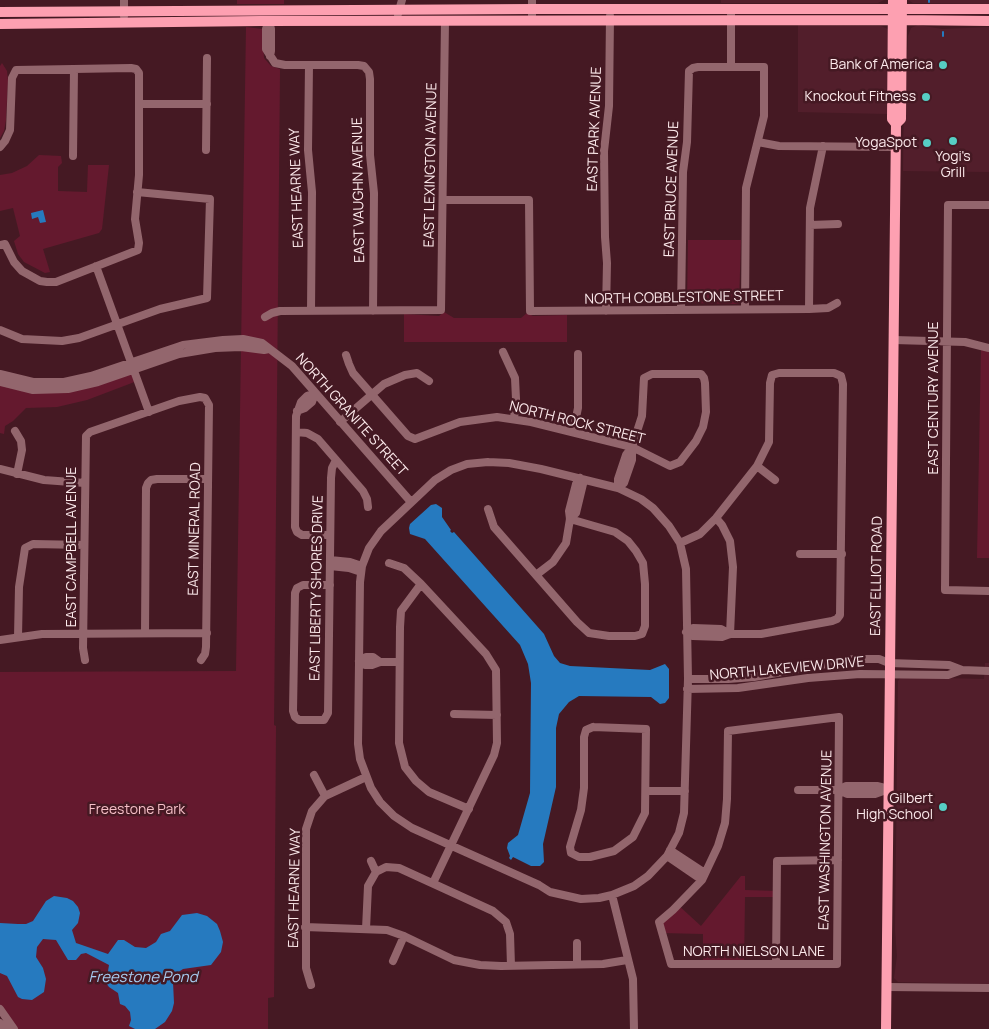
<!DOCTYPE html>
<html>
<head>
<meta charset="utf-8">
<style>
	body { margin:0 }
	canvas { display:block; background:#451923 }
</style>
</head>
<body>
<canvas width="989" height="1029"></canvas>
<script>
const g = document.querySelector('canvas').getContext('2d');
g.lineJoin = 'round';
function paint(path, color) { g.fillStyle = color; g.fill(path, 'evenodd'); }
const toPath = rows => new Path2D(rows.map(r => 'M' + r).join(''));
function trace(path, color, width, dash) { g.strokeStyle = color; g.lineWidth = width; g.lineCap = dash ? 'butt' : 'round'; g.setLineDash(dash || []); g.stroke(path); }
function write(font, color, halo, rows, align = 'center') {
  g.font = font + ' Manrope,sans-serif'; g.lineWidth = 5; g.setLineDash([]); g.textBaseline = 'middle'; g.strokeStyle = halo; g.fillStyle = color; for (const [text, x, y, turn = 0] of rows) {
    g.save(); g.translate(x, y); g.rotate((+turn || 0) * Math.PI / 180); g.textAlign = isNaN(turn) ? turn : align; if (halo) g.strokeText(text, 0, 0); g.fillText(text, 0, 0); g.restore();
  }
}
const built = toPath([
	[721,0,884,0,878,3,721,3],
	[908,0,989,0,989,4,913,3],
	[798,25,881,26,888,29,889,34,886,60,888,79,888,114,798,112],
	[918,25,942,29,989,27,989,172,903,171,904,85,907,63,908,36,911,28],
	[985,663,989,663,989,984,898,982,894,978,897,956,895,930,898,681,901,677,984,679]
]);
const green = toPath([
	[237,0,284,0,284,4,237,4],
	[246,27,262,29,264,58,271,66,280,69,274,725,276,726,274,997,268,998,268,1029,18,1029,0,1005,0,672,236,671],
	[2,63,7,71,8,81,6,120,4,131,0,138,0,66],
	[39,155,61,156,62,163,58,167,58,191,87,192,88,165,109,165,102,229,99,233,43,249,50,272,45,273,24,262,18,254,14,241,20,236,13,208,0,211,0,175,12,173,27,166],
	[688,240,741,240,739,303,738,304,687,303],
	[444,312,454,318,521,318,527,313,533,316,567,315,567,342,404,342,404,314,439,316],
	[981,349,989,351,989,558,977,558],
	[132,366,137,381,87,400,57,407,26,408,13,421,5,426,4,434,0,433,0,379,28,386,67,386,89,381],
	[741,876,745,876,745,890,777,891,777,897,745,897,744,964,703,964,703,934,662,933,659,922,678,905,701,926]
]);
const water = toPath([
	[43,210,46,222,40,223,38,217,32,219,31,213],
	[436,504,442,508,442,517,451,530,450,531,452,533,454,532,544,634,554,656,560,663,570,666,650,670,665,664,669,669,669,698,665,703,660,704,651,697,579,696,569,702,559,714,556,728,556,787,543,844,544,862,540,866,531,866,513,857,511,860,509,858,510,856,507,848,508,843,518,835,530,793,531,683,528,664,520,645,425,539,410,534,409,528,410,524,431,505],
	[54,896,67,898,73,901,78,907,80,913,78,923,72,930,76,943,79,944,108,954,118,940,124,940,135,947,146,948,156,942,161,934,170,931,182,915,197,913,207,916,217,924,220,931,223,942,221,952,211,965,183,969,177,973,173,982,174,1003,172,1011,165,1022,155,1029,135,1029,129,1026,131,1020,130,1012,125,1006,120,1004,118,993,109,987,106,983,109,965,86,953,81,954,76,960,68,960,56,940,43,939,37,947,36,957,43,968,46,979,44,992,32,1000,22,999,18,997,7,976,0,973,0,923,18,924,26,924,33,921,46,901]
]);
const stream = toPath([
	[929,2,929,0],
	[943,32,943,36]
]);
const minor = toPath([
	[731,8,731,67],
	[398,14,402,0],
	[124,16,124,0],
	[269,21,266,29,266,49,275,63,285,65,358,65,364,66,369,72,370,79,370,155,374,193,373,311],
	[269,21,271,29,271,51,270,56],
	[532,21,532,0],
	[309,65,308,150,312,192,311,311],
	[140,104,207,104],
	[758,142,779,146,896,147],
	[0,147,5,141,10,130,12,78,16,70,131,68,136,69,139,73,139,175,135,219,139,243,138,250,56,282,47,282,40,281,22,271,14,262,5,244,0,245],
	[206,150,207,58],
	[73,156,74,69],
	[443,200,529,200,530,311,809,309,828,308,837,303],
	[989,205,948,205,945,590,989,591],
	[810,225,838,224],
	[96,266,149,412],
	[809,309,810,208,823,146],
	[681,310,683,172,687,142,689,71,693,68,698,67,764,67,764,116,746,188,745,309],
	[606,311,607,263,605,237,604,151,609,106,610,16],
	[265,317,272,313,280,311,441,310,445,21],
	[0,330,22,339,62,341,79,338,160,309,207,298,210,199,137,192],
	[894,340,965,342,989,348],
	[503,352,515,378,516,399,514,419],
	[346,355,349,364,353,373,408,436,415,439,460,422,497,417,531,422,632,447,670,466,680,462,696,441,703,427,706,412,705,383,704,378,701,374,652,374,644,378,642,416,632,447,632,460,624,483,618,488],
	[0,374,33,382,64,382,91,376,183,345,223,340,243,339,262,343,292,366,411,502],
	[0,382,33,390,68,389,98,382,179,354,215,348,241,347,264,350,269,349],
	[315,393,307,396,301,402,296,416,295,527,297,532,302,535,330,535],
	[297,411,305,408,312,402,315,393],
	[340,422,384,384,405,375,417,373,429,381],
	[15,431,21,441,22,450,17,474],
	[296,432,307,433,318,439,363,491,367,499,368,507],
	[573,432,578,408,578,354],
	[488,462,509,463,541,469,618,488,641,499,653,508,669,526,680,543,686,569,688,679,684,813,679,833,667,856,648,876,634,886,612,895,599,898,581,899,550,892,539,885,412,828,394,816,380,802,371,788,360,759,358,744,360,582,362,566,369,548,381,531,435,480,451,470,467,464,488,462],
	[757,466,775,480],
	[0,469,44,480,85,483],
	[618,488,618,479,626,455,632,447],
	[488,509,494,527,577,622,589,633,609,636,635,636,642,634,645,626,645,584,643,563,636,551,628,541,615,532,570,519],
	[716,518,722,525,730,541,733,567,730,634],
	[570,519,576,513,583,484,580,478],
	[680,543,700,534,716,518,757,466,769,442,770,383,772,375,779,373,834,373,841,376,843,384,840,615,837,619,832,621,761,634,730,634,722,637,693,636,686,632,693,628,721,629,730,634],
	[800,554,842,554],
	[330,560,350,562,362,566],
	[389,563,404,568,421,584,486,654,496,670,497,743,494,755,433,883],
	[330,566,349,568,361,572],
	[536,575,553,562,566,543,570,519,569,511,576,484,580,478],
	[421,584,401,611,400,627,399,743,405,767,416,781,429,792,469,809],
	[330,585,303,585,297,588,295,593,293,711,295,717,299,720,324,720,328,713,331,478,332,468,336,460],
	[145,633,146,488,148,483,151,480,157,479,208,479],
	[18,637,19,587,25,548,33,544,84,545],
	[0,640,42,634,207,633],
	[85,660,83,648,86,436,90,432,179,401,200,397,205,398,209,405,206,647,205,654,201,660],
	[359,661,365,665,372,665,380,662,399,662],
	[359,661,366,657,373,657,380,662],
	[688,679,728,679,754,677,854,659,879,659,889,663,949,665,962,670,989,671],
	[687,689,738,688,808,678,860,674,948,675,962,670],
	[454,714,497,715],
	[839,717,837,964,671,964,659,922,673,910,702,880,718,846,725,823,727,799,728,731,839,717],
	[593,727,646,729,645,813,633,837,614,851,590,857,579,857,571,853,570,847,581,810,584,788,584,737,586,730,593,727],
	[314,775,325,796],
	[798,790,839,790,847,794,875,794,889,789],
	[839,790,846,786,877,786,889,789],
	[646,791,685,791],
	[670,850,705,873],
	[667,856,702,880],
	[371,861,376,872],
	[612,895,633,979,634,1029],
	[305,927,387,930,404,936,454,960,480,965,501,966,603,964,627,960],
	[366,929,368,886,376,872,386,867,399,868,493,911,506,922,510,934,511,966],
	[577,943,577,964],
	[393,961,404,936],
	[776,964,777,861,838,860],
	[311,985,306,968,306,829,312,811,325,796,366,777],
	[886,987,989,988],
	[0,1009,14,1029],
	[0,1023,5,1029]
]);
const major = toPath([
	[893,0,892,119,896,124],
	[0,12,532,9,989,9],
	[0,24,260,21,901,20,989,21],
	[886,1029,896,124,901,119,902,0]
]);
const markers = [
	[943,65,5,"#56cec4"],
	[926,97,5,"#56cec4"],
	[953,141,5,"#56cec4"],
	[927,143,5,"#56cec4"],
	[943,807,5,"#56cec4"]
];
const poiNames = [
	["Bank of America",933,65],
	["Knockout Fitness",916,97],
	["YogaSpot",917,143],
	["Yogi's",953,157,"center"],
	["Grill",953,173,"center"],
	["Gilbert",933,799],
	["High School",933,815]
];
const streetNames = [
	["EAST PARK AVENUE",595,129,-88],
	["EAST LEXINGTON AVENUE",431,165,-89],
	["EAST HEARNE WAY",297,188,-92],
	["EAST BRUCE AVENUE",672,189,-88],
	["EAST VAUGHN AVENUE",359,190,-91],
	["NORTH COBBLESTONE STREET",684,298,-1],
	["EAST CENTURY AVENUE",934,398,-90],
	["NORTH GRANITE STREET",351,415,48],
	["NORTH ROCK STREET",577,423,14],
	["EAST MINERAL ROAD",195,529,-89],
	["EAST CAMPBELL AVENUE",72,547,-90],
	["EAST ELLIOT ROAD",877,576,-89],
	["EAST LIBERTY SHORES DRIVE",317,588,-89],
	["NORTH LAKEVIEW DRIVE",787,669,-5],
	["EAST WASHINGTON AVENUE",826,840,-89],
	["EAST HEARNE WAY",295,888,-89],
	["NORTH NIELSON LANE",754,952]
];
const parkNames = [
	["Freestone Park",137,810]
];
const waterNames = [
	["Freestone Pond",143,978]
];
paint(built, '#521e2b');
paint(green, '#64192e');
paint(water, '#267abf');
trace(stream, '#267abf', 2);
trace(minor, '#93666d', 8);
trace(major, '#fda0b1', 10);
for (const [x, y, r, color] of markers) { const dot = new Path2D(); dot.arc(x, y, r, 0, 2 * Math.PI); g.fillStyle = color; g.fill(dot); trace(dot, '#451923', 2); }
write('14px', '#fce9eb', '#451923', poiNames, 'right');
write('14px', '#fce9eb', '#451923', streetNames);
write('14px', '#f6bfc7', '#451923', parkNames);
write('italic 15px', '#a7ccf0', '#451923', waterNames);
</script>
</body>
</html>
